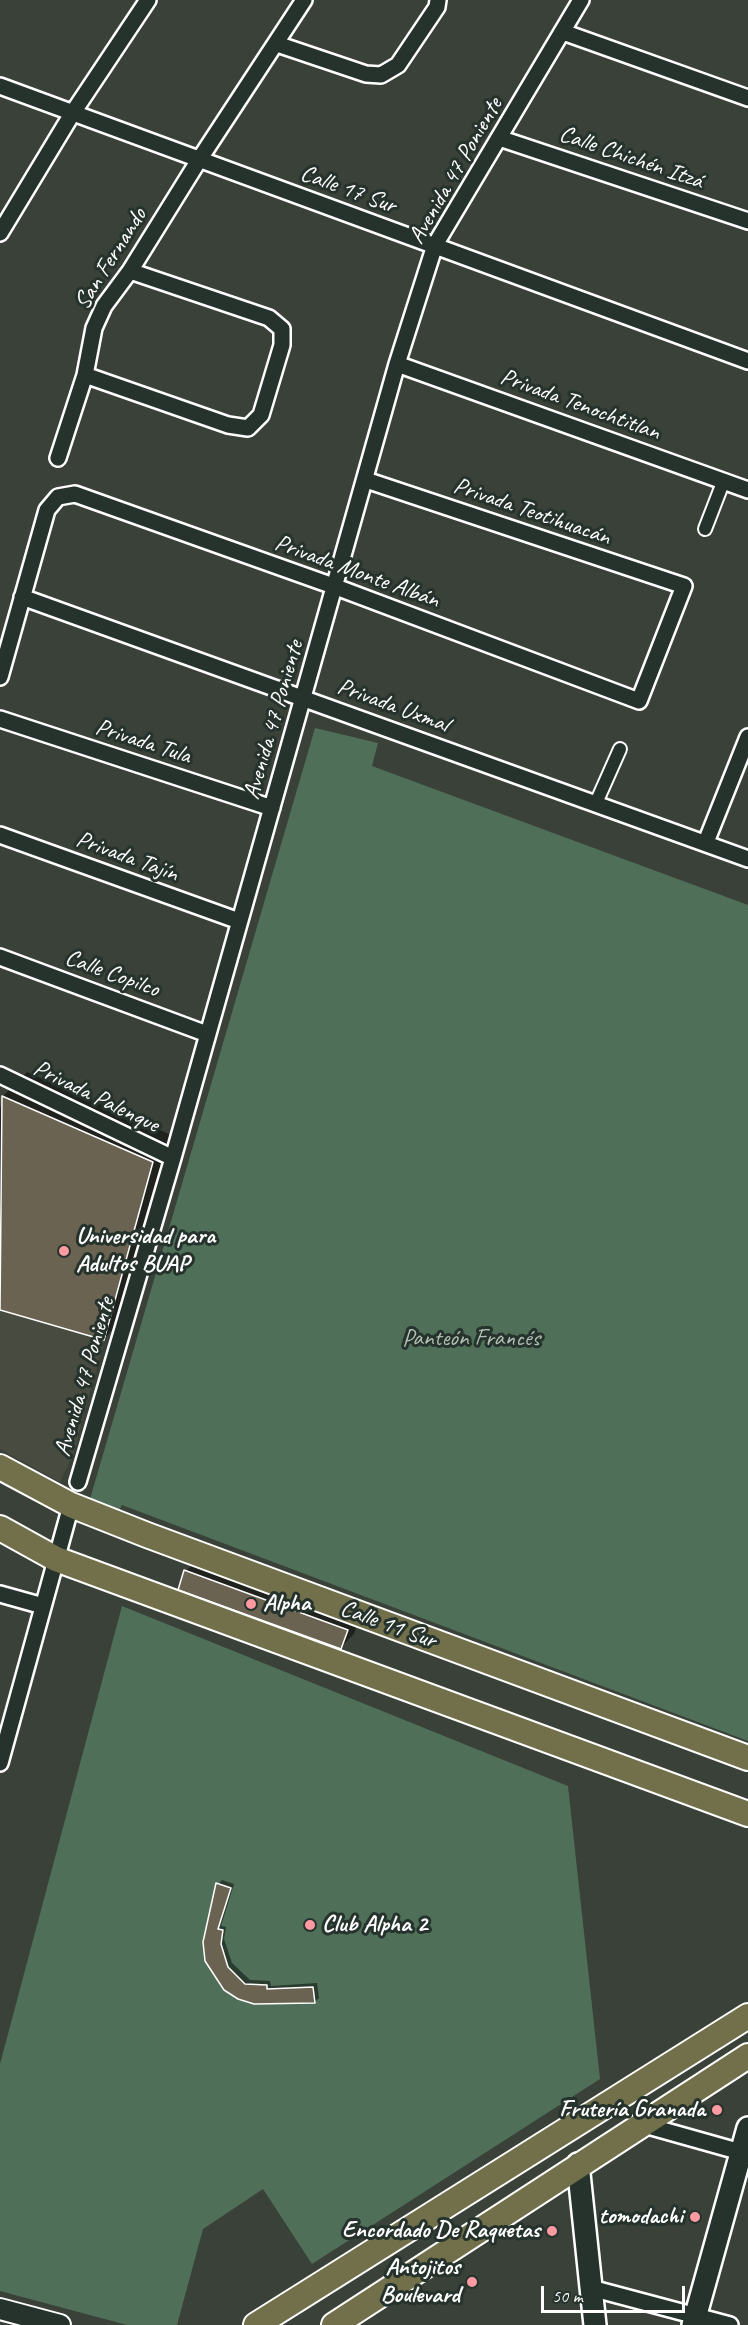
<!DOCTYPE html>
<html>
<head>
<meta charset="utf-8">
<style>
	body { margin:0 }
	#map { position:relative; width:748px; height:2325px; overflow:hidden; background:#3a4138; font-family:Caveat,sans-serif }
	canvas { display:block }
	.scale { position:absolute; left:541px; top:2286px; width:144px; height:27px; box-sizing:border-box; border:3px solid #fff; border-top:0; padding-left:8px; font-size:18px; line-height:21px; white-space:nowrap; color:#fff; -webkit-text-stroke:4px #26332d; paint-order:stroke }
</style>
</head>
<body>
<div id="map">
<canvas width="748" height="2325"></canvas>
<div class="scale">50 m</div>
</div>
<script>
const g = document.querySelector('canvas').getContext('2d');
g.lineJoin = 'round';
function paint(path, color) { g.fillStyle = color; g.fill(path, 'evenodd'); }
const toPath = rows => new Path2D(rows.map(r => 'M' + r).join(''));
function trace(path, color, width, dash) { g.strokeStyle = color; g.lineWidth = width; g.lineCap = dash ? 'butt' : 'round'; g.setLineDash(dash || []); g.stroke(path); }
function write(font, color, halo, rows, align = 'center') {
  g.font = font + ' Caveat,sans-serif'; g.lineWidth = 6; g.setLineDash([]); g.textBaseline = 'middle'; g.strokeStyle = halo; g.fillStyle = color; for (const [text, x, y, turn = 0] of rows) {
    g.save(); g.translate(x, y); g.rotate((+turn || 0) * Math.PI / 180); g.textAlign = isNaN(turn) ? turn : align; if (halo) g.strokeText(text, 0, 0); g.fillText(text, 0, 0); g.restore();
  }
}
const built = toPath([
	[0,1095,153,1162,73,1455,60,1482,0,1449]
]);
const green = toPath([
	[315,728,378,743,372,766,748,905,748,1741,122,1505,116,1516,95,1506,90,1499],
	[122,1606,568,1786,600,2079,312,2264,263,2189,203,2229,177,2325,127,2325,0,2291,0,2064]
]);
const shadow = toPath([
	[27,1072,176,1137,128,1314,104,1339,0,1309,0,1109,3,1096],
	[199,1558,360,1616,354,1634,341,1647,186,1571],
	[222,1880,234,1884,221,1926,226,1927,224,1939,232,1963,250,1980,270,1981,271,1986,317,1983,319,1998,315,2002,269,2003,207,1961,218,1884]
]);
const building = toPath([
	[2,1096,153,1162,104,1340,0,1310,2,1096],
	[184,1570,348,1630,341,1649,178,1590,184,1570],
	[216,1883,231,1888,218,1929,223,1930,221,1944,228,1967,245,1984,267,1985,267,1989,313,1987,315,2003,254,2004,238,1999,224,1990,205,1961,203,1942,216,1883]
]);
const pedestrian = toPath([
	[705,529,724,480],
	[596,803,620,749]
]);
const minor = toPath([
	[563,32,748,98],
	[277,44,366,74,381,75,398,65,437,7,438,0],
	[0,86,748,361],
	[499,138,748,221],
	[0,233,72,114,148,0],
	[397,364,748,490],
	[85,375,228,425,248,428,261,415,282,345,282,329,269,318,130,271],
	[58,458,85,375,94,328,104,306,130,271,199,160,304,0],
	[22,597,748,859],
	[0,677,47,510,58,497,75,494,336,587,639,701,684,586,366,480],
	[0,719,272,808],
	[0,835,239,921],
	[706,842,748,737],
	[0,957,207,1034],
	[0,1075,173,1158],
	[78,1482,173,1158,397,364,435,245,581,0],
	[0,1594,43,1606],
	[0,1763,72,1502],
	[641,2124,748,2154],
	[591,2288,730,2325]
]);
const tertiary = toPath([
	[0,2309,60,2325]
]);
const secondary = toPath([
	[578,2164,595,2325],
	[693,2325,748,2128]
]);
const primary = toPath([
	[0,1467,71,1505,147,1535,748,1758],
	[0,1528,56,1559,748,1814],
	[256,2325,748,2016],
	[334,2325,748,2056]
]);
const markers = [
	[64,1251,6,"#ff9aa2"],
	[251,1604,6,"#ff9aa2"],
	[310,1925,6,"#ff9aa2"],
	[717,2110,6,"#ff9aa2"],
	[695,2217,6,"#ff9aa2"],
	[552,2231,6,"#ff9aa2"],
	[472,2282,6,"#ff9aa2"]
];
const streetNames = [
	["Calle Chichén Itzá",631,158,19],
	["Avenida 47 Poniente",456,171,-60],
	["Calle 17 Sur",348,190,20],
	["San Fernando",111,259,-58],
	["Privada Tenochtitlan",580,405,20],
	["Privada Teotihuacán",532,512,19],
	["Privada Monte Albán",357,572,20],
	["Privada Uxmal",393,706,20],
	["Avenida 47 Poniente",274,720,-74],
	["Privada Tula",143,742,18],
	["Privada Tajín",127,857,20],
	["Calle Copilco",112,974,20],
	["Privada Palenque",96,1097,26],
	["Avenida 47 Poniente",85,1377,-74],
	["Calle 11 Sur",388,1625,20]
];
const poiNames = [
	["Universidad para",76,1237,"left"],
	["Adultos BUAP",76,1265,"left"],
	["Alpha",263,1604,"left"],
	["Club Alpha 2",322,1925,"left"],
	["Frutería Granada",705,2110],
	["tomodachi",683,2217],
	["Encordado De Raquetas",540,2231],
	["Antojitos",460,2268],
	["Boulevard",460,2296]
];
const parkNames = [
	["Panteón Francés",471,1339]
];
paint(built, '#484b40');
paint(green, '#4f6f59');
paint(shadow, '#0007');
paint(building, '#6a6352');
trace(building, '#fff', 1.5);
trace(pedestrian, '#fff', 16);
trace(minor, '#fff', 20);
trace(tertiary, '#fff', 24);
trace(secondary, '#fff', 26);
trace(primary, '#fff', 28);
trace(pedestrian, '#26332d', 12);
trace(minor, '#26332d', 15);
trace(tertiary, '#26332d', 20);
trace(secondary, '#26332d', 21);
trace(primary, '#71704a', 24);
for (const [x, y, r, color] of markers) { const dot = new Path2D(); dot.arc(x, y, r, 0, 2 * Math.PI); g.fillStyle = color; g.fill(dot); trace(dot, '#26332d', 2); }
write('24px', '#fff', '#26332d', streetNames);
write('bold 24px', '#fff', '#26332d', poiNames, 'right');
write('24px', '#b0beb4', '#26332d', parkNames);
</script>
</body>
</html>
